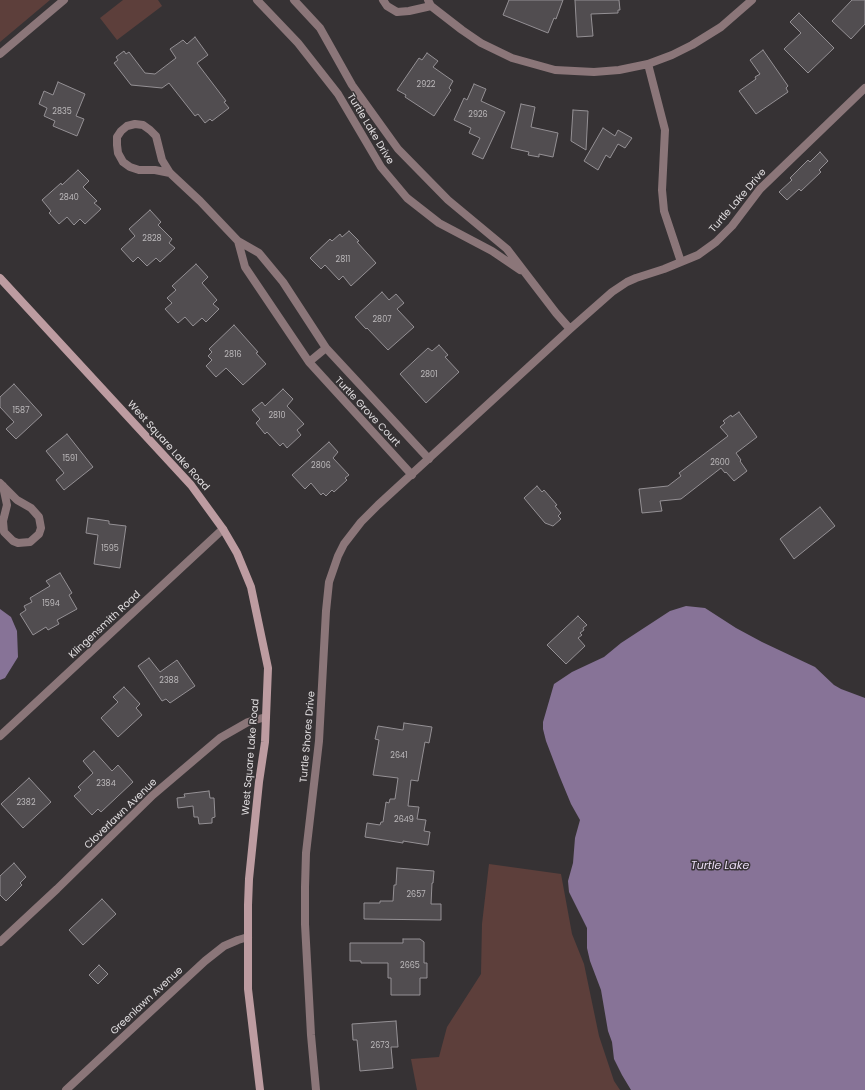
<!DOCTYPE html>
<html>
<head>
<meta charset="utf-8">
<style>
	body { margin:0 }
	canvas { display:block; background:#363234 }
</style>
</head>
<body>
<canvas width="865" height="1090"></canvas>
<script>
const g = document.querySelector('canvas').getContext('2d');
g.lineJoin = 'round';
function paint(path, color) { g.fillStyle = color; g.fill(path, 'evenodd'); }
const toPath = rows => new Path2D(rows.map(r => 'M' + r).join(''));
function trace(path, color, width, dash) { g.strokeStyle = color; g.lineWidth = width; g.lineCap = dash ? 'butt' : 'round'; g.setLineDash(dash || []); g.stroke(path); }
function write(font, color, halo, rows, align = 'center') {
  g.font = font + ' Poppins,sans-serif'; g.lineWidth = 3; g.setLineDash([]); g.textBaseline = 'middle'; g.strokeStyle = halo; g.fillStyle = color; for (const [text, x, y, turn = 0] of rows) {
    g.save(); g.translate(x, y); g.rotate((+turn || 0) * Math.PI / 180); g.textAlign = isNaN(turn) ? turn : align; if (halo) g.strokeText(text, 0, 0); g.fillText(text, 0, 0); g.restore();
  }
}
const green = toPath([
	[0,0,50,0,0,42],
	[123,0,158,0,162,6,117,40,100,18],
	[489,864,561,874,572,934,584,964,599,1036,614,1081,620,1090,417,1090,411,1059,439,1057,447,1027,481,974,482,924]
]);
const water = toPath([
	[686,606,705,608,736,628,762,642,815,667,834,685,841,689,865,698,865,1090,631,1090,622,1075,614,1059,612,1042,608,1031,601,990,590,961,587,948,587,928,569,892,568,881,573,863,575,838,580,820,571,804,559,775,546,741,543,729,543,722,554,684,572,672,604,657,621,643,670,611],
	[0,609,11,617,17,631,18,657,5,678,0,680]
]);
const building = toPath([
	[509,0,563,0,556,19,554,18,548,33,503,15,509,0],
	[575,0,619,0,620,10,618,10,618,13,591,14,593,36,577,37,575,0],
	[852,0,865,0,865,24,851,39,832,21,852,0],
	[799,13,834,48,808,73,784,49,801,33,790,22,799,13],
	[195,37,208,55,197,63,226,101,224,102,229,108,212,121,210,119,205,123,198,114,195,116,169,83,162,88,131,85,114,63,118,60,116,57,124,51,126,54,129,52,145,73,155,74,176,58,170,49,183,40,187,44,195,37],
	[763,50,788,86,786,88,788,92,756,114,739,91,756,79,755,77,760,74,750,60,763,50],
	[427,53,438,61,433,67,453,81,449,88,451,90,434,116,405,97,406,95,397,90,419,58,422,60,427,53],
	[58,82,85,94,76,116,84,119,77,136,53,126,55,121,44,116,47,108,39,104,44,91,53,95,58,82],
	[474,84,486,89,481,101,505,112,483,159,472,154,480,138,469,133,471,128,454,120,464,98,467,100,474,84],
	[521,104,535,107,531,127,558,133,553,157,539,154,539,157,528,155,529,152,511,148,521,104],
	[573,110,588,111,586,150,571,141,573,110],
	[603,128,615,136,618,130,632,138,625,148,618,144,610,158,606,155,598,170,584,161,603,128],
	[820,152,828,161,819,170,821,172,801,191,799,189,787,200,779,192,792,180,790,178,808,160,810,162,820,152],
	[78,170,89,181,83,187,97,201,94,203,101,209,85,224,80,219,74,225,67,217,59,224,49,213,51,211,42,200,61,183,62,185,78,170],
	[150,210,161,222,158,225,172,239,169,243,175,248,160,262,156,258,147,266,138,257,133,262,121,249,135,236,129,229,150,210],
	[349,231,359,241,357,242,376,263,351,286,343,276,339,280,325,265,321,269,310,258,330,239,332,241,340,234,342,237,349,231],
	[196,264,208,277,202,283,217,300,213,304,219,309,206,322,202,318,193,326,185,317,178,323,165,309,172,303,167,298,176,290,172,286,196,264],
	[382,292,389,300,396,294,404,303,397,309,414,327,388,350,367,328,366,329,355,317,382,292],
	[234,325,258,352,256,353,266,364,243,385,226,368,216,377,206,366,212,360,208,356,212,352,209,349,234,325],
	[439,345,448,355,445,357,459,372,426,403,400,374,428,348,432,351,439,345],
	[14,384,42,415,16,439,6,429,14,422,0,407,0,397,14,384],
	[283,389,293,399,287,406,304,424,297,430,301,435,287,448,283,443,280,446,267,432,265,434,256,423,260,419,252,410,262,402,265,406,283,389],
	[739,412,757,437,736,453,741,460,740,461,747,471,734,481,726,472,725,473,721,468,681,499,660,501,662,511,642,513,639,489,668,486,681,476,679,473,728,436,720,427,725,423,723,421,731,415,732,417,739,412],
	[67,434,93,467,64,490,56,480,64,473,46,451,67,434],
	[329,442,338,452,333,458,349,475,345,478,347,480,334,492,332,490,326,496,323,493,321,495,311,483,305,489,292,475,329,442],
	[537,486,542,492,544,490,557,505,555,506,561,513,558,516,561,519,553,526,545,523,524,498,537,486],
	[820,507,835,526,794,559,780,539,820,507],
	[88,518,109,521,109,524,126,526,120,568,94,564,98,535,86,533,88,518],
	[60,573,72,593,69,595,77,609,57,620,59,624,48,630,46,627,33,635,20,614,26,610,24,606,32,602,30,598,50,586,46,581,60,573],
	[578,616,587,625,583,628,584,630,580,633,582,635,578,638,585,646,566,664,547,645,578,616],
	[149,658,160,672,177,660,195,686,170,703,166,699,162,701,138,666,149,658],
	[124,687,140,704,136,708,142,715,118,737,101,718,118,702,113,697,124,687],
	[404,723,432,727,429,743,425,742,418,781,411,780,408,806,419,807,417,819,426,820,424,831,430,832,428,845,403,841,403,843,365,837,367,823,380,825,381,822,383,822,386,802,389,803,390,799,395,799,398,778,373,775,379,740,375,739,378,726,403,730,404,723],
	[94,751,112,771,118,765,133,782,101,812,98,809,92,815,74,796,81,790,78,787,93,773,83,761,94,751],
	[29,778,51,802,23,828,1,804,29,778],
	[209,791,210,798,214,798,215,817,212,818,212,823,199,824,198,817,194,817,193,806,178,808,177,798,185,797,184,794,209,791],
	[14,863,26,877,20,883,22,885,6,901,0,895,0,876,14,863],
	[397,868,434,871,433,883,432,883,431,904,441,904,441,920,364,919,364,903,380,903,380,901,393,901,394,885,396,885,397,868],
	[102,899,116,914,83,945,69,930,102,899],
	[403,939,420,939,424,942,424,963,427,963,427,978,420,978,420,995,391,995,391,978,388,978,388,963,361,963,361,961,350,961,350,943,403,943,403,939],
	[99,965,108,974,98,984,89,975,99,965],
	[396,1021,398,1047,391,1047,393,1068,360,1071,357,1040,353,1040,352,1024,396,1021]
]);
const street = toPath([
	[257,0,298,43,338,94,381,167,407,198,439,223,492,251,520,270],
	[294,0,320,28,352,85,398,149,448,200,507,249,556,313,570,329],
	[383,0,387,6,397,12,409,11,431,6],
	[428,0,431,6,462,30,481,43,512,58,555,70,594,72,619,70,648,64,672,55,692,45,721,27,752,0],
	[0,54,64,0],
	[648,64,665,130,662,190,664,211,681,262],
	[170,173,155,170,139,170,130,167,123,162,118,153,117,145,117,137,121,131,127,126,135,124,143,125,150,130,156,136,162,160,170,173,200,201,238,241,259,253,283,282,326,348,429,459],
	[238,241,245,267,309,362,412,475],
	[309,362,326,348],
	[0,483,17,500,31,508,39,517,41,528,39,534,30,542,18,543,13,541,4,532,3,521,7,505,3,486],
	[0,736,223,529],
	[0,942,57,889,153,795,220,738,248,722,266,717],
	[66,1090,205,961,224,946,238,940,248,937],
	[316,1090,311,1035,305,924,305,887,306,853,319,741,326,611,329,582,338,556,344,544,361,522,378,505,570,329,612,292,627,282,636,278,664,269,698,255,716,242,732,226,760,189,865,88]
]);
const secondary = toPath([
	[0,278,191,485,223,529,237,553,251,587,268,668,265,742,259,782,249,879,248,905,248,989,260,1090]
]);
const numberNames = [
	["2922",426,85],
	["2835",62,112],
	["2926",478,115],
	["2840",69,198],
	["2828",152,239],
	["2811",343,260],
	["2807",382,320],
	["2816",233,355],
	["2801",429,375],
	["1587",21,411],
	["2810",277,416],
	["1591",70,459],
	["2600",720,463],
	["2806",321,466],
	["1595",110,549],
	["1594",51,604],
	["2388",169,681],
	["2641",399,756],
	["2384",106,784],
	["2382",26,803],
	["2649",404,820],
	["2657",416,895],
	["2665",410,966],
	["2673",380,1046]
];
const streetNames = [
	["Turtle Lake Drive",370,129,59],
	["Turtle Lake Drive",738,201,-49],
	["Turtle Grove Court",367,412,47],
	["West Square Lake Road",168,446,48],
	["Klingensmith Road",105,625,-43],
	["Turtle Shores Drive",308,737,-85],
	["West Square Lake Road",251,757,-85],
	["Cloverlawn Avenue",121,814,-44],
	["Greenlawn Avenue",147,1001,-43]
];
const waterNames = [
	["Turtle Lake",720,866]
];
paint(green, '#5d3f3b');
paint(water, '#877397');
paint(building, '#514d50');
trace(building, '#949094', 1);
trace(street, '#8b7679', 8);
trace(secondary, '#bd9ca1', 8);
write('8px', '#bdbabc', null, numberNames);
write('10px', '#e1dee0', '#363234', streetNames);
write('italic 11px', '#ecdef6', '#363234', waterNames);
</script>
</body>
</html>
